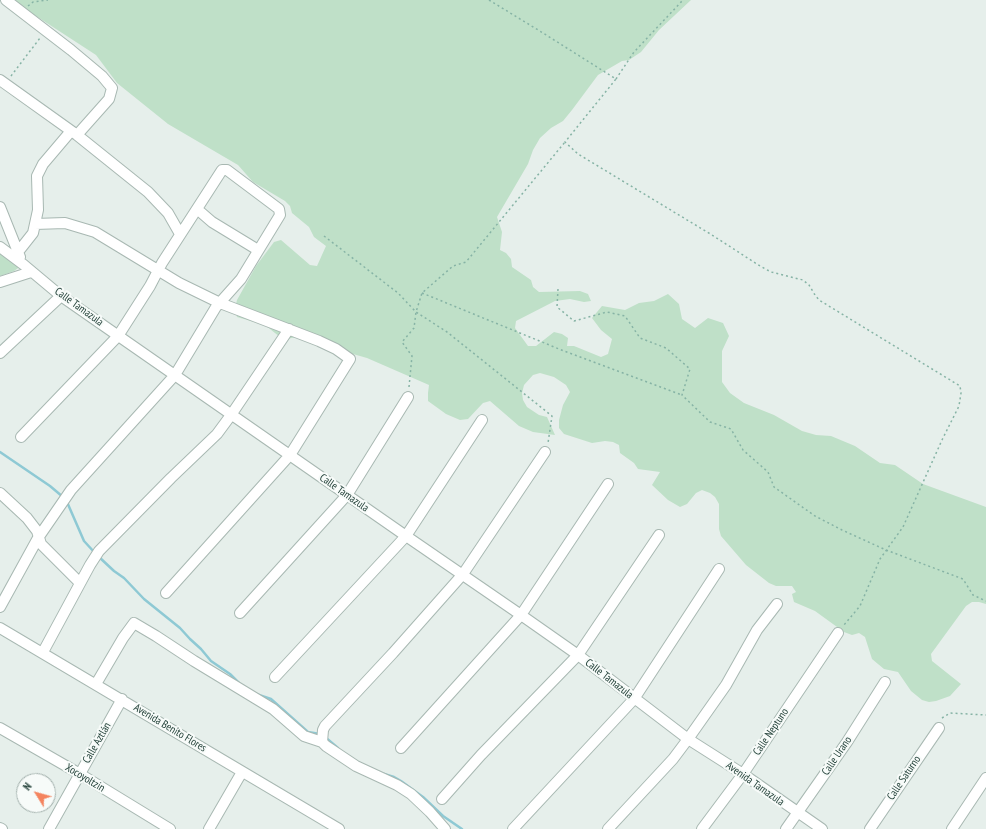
<!DOCTYPE html>
<html>
<head>
<meta charset="utf-8">
<style>
	body { margin:0 }
	#map { position:relative; width:986px; height:829px; overflow:hidden; background:#e6efeb; font-family:"PT Sans Narrow",sans-serif }
	canvas { display:block }
	.north { position:absolute; left:16px; top:773px; width:40px; height:40px; box-sizing:border-box; background:#f7fbf9; border:1px solid #a3b1ad; border-radius:50%; rotate:307deg; font-size:11px; font-weight:700; line-height:16px; text-align:center; color:#24423a }
	.north::after { content:''; display:block; margin:auto; width:14px; height:18px; background:#f4845f; clip-path:polygon(50% 0,100% 100%,50% 72%,0 100%) }
</style>
</head>
<body>
<div id="map">
<canvas width="986" height="829"></canvas>
<div class="north">N</div>
</div>
<script>
const g = document.querySelector('canvas').getContext('2d');
g.lineJoin = 'round';
function paint(path, color) { g.fillStyle = color; g.fill(path, 'evenodd'); }
const toPath = rows => new Path2D(rows.map(r => 'M' + r).join(''));
function trace(path, color, width, dash) { g.strokeStyle = color; g.lineWidth = width; g.lineCap = dash ? 'butt' : 'round'; g.setLineDash(dash || []); g.stroke(path); }
function write(font, color, halo, rows, align = 'center') {
  g.font = font + ' "PT Sans Narrow",sans-serif'; g.lineWidth = 4; g.setLineDash([]); g.textBaseline = 'middle'; g.strokeStyle = halo; g.fillStyle = color; for (const [text, x, y, turn = 0] of rows) {
    g.save(); g.translate(x, y); g.rotate((+turn || 0) * Math.PI / 180); g.textAlign = isNaN(turn) ? turn : align; if (halo) g.strokeText(text, 0, 0); g.fillText(text, 0, 0); g.restore();
  }
}
const green = toPath([
	[8,0,691,0,659,30,641,52,629,60,622,61,598,75,572,110,563,121,551,128,540,138,533,150,528,164,497,217,502,232,500,250,506,253,511,259,512,267,531,280,533,287,539,292,580,291,588,294,591,301,584,302,570,299,555,301,516,321,515,328,528,346,536,346,554,332,562,334,568,338,567,346,574,346,601,357,608,354,612,339,601,330,592,318,602,306,625,310,639,303,654,301,668,294,679,304,682,319,695,328,708,318,723,323,729,336,722,351,722,382,730,393,744,403,774,415,802,431,816,435,831,436,855,446,880,463,895,465,923,484,986,507,986,604,979,602,972,602,966,606,931,654,932,661,961,684,950,696,936,701,929,702,922,700,911,691,898,672,884,669,872,659,865,637,859,633,852,635,844,632,815,611,794,602,792,594,796,592,792,586,776,586,769,583,746,565,721,536,719,529,719,504,715,497,710,493,702,490,696,493,687,504,680,507,668,500,652,485,660,472,638,469,634,463,620,453,619,445,613,442,605,441,592,443,564,434,559,428,559,420,563,405,570,392,566,385,554,377,540,373,533,375,524,385,522,393,523,400,527,407,539,415,547,417,555,435,533,432,519,426,490,401,483,403,468,419,460,420,446,414,428,401,428,393,429,385,367,358,346,352,301,336,287,339,280,337,265,325,237,317,235,308,237,300,256,266,274,242,281,240,310,265,317,266,326,246,314,237,309,227,292,213,290,206,285,201,253,182,238,165,168,124,117,83,96,55,36,16,15,5],
	[0,252,21,266,14,271,0,276]
]);
const stream = toPath([
	[0,452,50,486,63,497],
	[67,502,84,541,95,553],
	[99,557,114,571,124,578,144,599,180,628,190,639,201,649,211,661,230,674,239,683],
	[256,694,271,699,308,732,320,734],
	[325,737,338,748],
	[384,774,394,777,401,781,423,797,443,816,462,829]
]);
const path = toPath([
	[489,0,543,33,616,79,565,142,578,154,712,235,760,266,771,272,803,280,809,285,815,295,819,300,960,386,961,393,959,406,942,440,903,527,880,559,860,606,844,625],
	[28,6,33,2,48,0],
	[11,76,40,38],
	[616,79,634,52,683,0],
	[324,236,398,293,416,312,447,332,552,416,548,443],
	[558,289,557,307,574,321,607,312,625,316,640,338,666,348,690,369,682,395,710,422,731,429,743,450,768,472,774,487,815,516,842,530,886,550,963,579,973,595,986,601],
	[422,293,564,351,682,395],
	[409,387,412,356,402,342,414,328,416,312,422,293,453,266,466,262,565,142],
	[942,718,950,713,986,715]
]);
const minor = toPath([
	[6,0,71,50,102,76,112,88,109,99,77,135],
	[0,80,77,135,148,192,168,213,180,234],
	[0,207,20,257],
	[197,209,212,222,258,250],
	[35,224,65,223,95,232,179,283,220,303,319,341,336,349,350,359,290,455,166,593],
	[0,247,24,265,61,296,406,536,521,615,578,655,688,739,743,774,822,829],
	[18,252,33,233,38,210,37,176,43,164,71,131],
	[0,282,31,272],
	[0,353,61,296],
	[0,493,27,518,37,531,41,544,80,583],
	[0,607,38,538,71,490,175,375,216,307,241,279,280,215,279,209,227,170,222,170,162,263,150,286,118,336,21,437],
	[240,613,347,495,408,397],
	[0,628,339,829],
	[43,652,90,565,99,551,171,478,217,434,231,415,289,329],
	[275,677,406,536,482,420],
	[96,684,123,638,134,623,156,636,194,661,273,709,304,736,322,742],
	[0,728,80,774,170,829],
	[401,748,521,615,608,484],
	[442,799,481,755,578,655,659,535],
	[0,828,2,829],
	[49,829,122,699],
	[209,829,242,772],
	[445,829,430,812,411,794,397,785,356,766,326,746,322,742,323,730,325,726,393,653,463,574,545,452],
	[513,829,634,699,719,569],
	[608,829,673,759,688,739,726,685,757,630,777,604],
	[702,829,743,774,838,633],
	[786,829,847,742,885,682],
	[870,829,939,728],
	[952,829,986,778]
]);
const streetNames = [
	["Calle Tamazula",79,307,36],
	["Calle Tamazula",344,493,35],
	["Calle Tamazula",609,679,38],
	["Avenida Benito Flores",170,728,31],
	["Calle Neptuno",771,732,-56],
	["Calle Aztlán",97,743,-60],
	["Calle Urano",837,756,-56],
	["Xocoyoltzin",85,778,31],
	["Calle Saturno",904,778,-56],
	["Avenida Tamazula",755,784,35]
];
paint(green, '#bfe0c8');
trace(stream, '#8ec9d4', 2.5);
trace(minor, '#a8b8b2', 12);
trace(path, '#86b3a5', 1.5, [2, 3]);
trace(minor, '#fff', 10);
write('11px', '#24423a', '#f7fbf9', streetNames);
</script>
</body>
</html>
